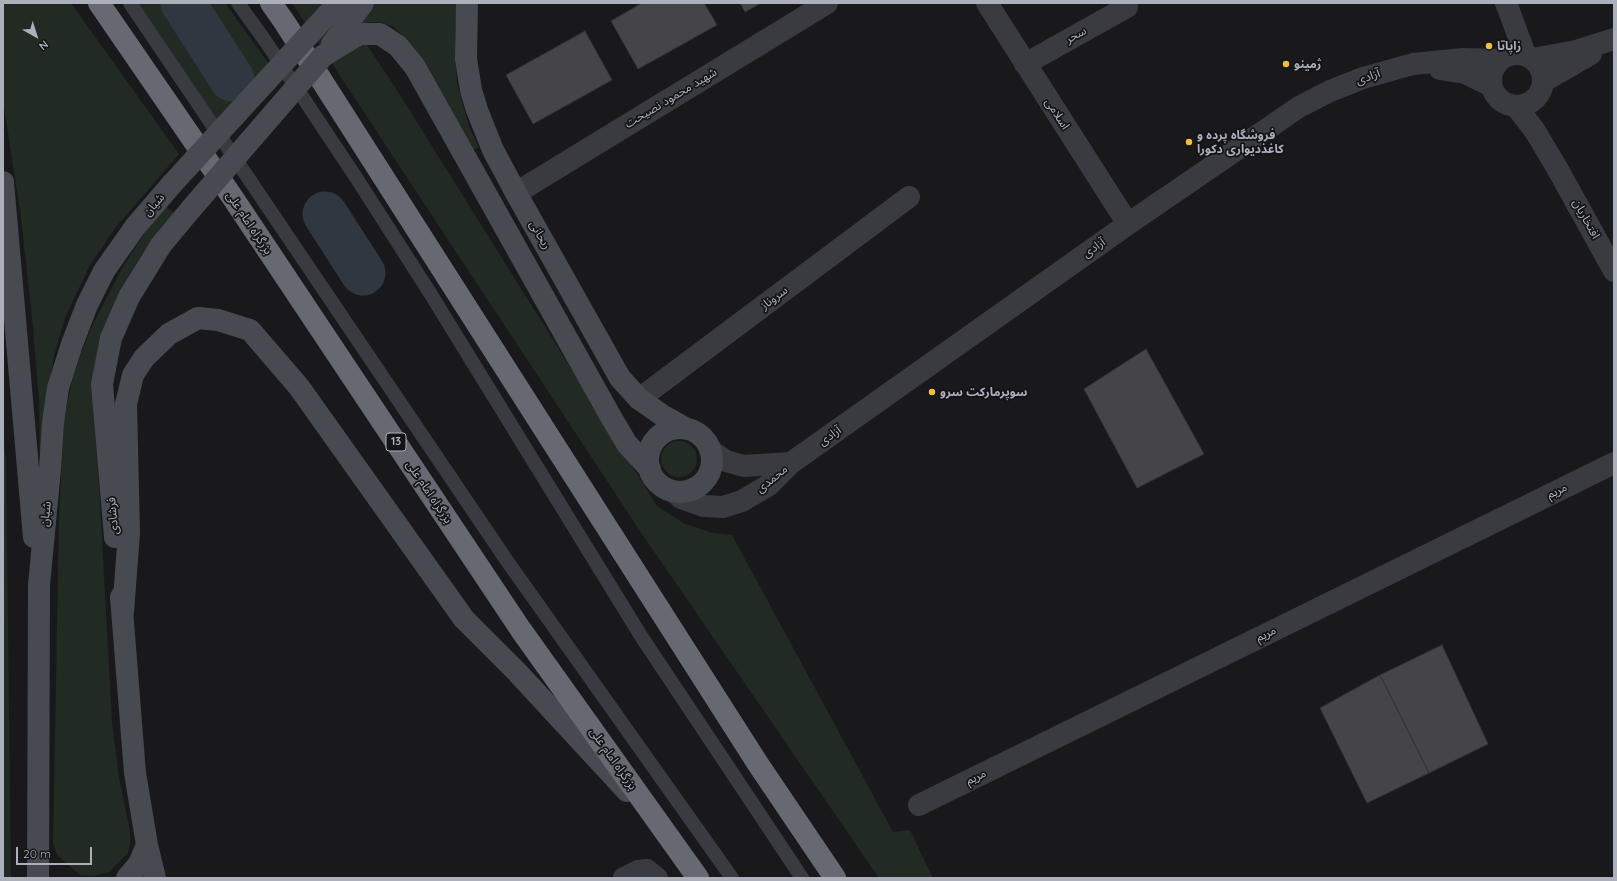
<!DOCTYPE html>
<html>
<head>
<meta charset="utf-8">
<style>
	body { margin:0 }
	#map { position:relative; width:1617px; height:881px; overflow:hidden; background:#19191c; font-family:Quicksand,sans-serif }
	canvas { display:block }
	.frame { position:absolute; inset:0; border:4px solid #acb0bb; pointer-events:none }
	.north { position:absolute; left:16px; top:16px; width:40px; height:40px; -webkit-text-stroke:3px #141417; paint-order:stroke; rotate:141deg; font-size:11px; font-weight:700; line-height:16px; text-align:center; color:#acb0bb }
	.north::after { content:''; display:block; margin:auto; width:14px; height:18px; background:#acb0bb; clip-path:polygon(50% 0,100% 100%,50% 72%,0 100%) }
	.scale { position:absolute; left:16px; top:847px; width:76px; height:18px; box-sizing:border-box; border:2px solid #acb0bb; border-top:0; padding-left:5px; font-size:12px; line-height:14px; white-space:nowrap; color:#acb0bb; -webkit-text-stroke:3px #141417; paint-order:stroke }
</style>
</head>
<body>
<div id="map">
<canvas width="1617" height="881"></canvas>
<div class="frame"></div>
<div class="north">N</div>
<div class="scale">20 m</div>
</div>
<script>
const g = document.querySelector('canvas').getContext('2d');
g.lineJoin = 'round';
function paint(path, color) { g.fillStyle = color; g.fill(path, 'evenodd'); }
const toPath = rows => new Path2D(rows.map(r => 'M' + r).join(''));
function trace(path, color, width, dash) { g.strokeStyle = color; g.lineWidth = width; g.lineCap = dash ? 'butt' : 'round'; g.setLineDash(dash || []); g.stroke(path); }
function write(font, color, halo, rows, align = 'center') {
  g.font = font + ' Quicksand,"Noto Sans Arabic",sans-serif'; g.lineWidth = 3.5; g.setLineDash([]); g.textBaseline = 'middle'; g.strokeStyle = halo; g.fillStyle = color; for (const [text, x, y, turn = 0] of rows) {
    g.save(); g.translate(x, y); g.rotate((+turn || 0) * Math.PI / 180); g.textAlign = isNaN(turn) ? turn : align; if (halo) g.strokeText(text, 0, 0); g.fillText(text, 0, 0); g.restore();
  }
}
const green = toPath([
	[3,3,71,3,179,154,116,227,89,267,65,318,55,352,47,394,40,465,39,401,33,326,21,218,3,100],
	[136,3,225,3,269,64,217,121],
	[292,3,339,3,353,24,372,3,457,3,455,36,457,82,469,127,479,147,470,152,422,60,409,42,394,27,381,22,368,22,357,30,395,87,657,506,685,524,713,533,732,535,893,832,910,830,933,878,879,878,644,537],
	[166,206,174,213,143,252,116,299,100,340,93,374,94,421,99,484,112,722,119,778,130,830,130,843,128,853,109,872,93,876,80,875,57,855,53,843,59,516,64,420,71,385,80,356,92,326,121,270,143,235],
	[3,435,6,459,11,878,3,878],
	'661 459a18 18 0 1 1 36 0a18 18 0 1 1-36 0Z'
]);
const river = toPath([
	[183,3,232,79],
	[325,214,363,273]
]);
const building = toPath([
	[642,3,704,3,717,25,638,69,611,21,642,3],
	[740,3,761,3,745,12,740,3],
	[585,31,612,80,533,124,506,75,585,31],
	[1146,349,1204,454,1137,488,1084,389,1146,349],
	[1442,645,1488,744,1429,773,1380,675,1442,645],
	[1380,675,1429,773,1367,803,1320,708,1380,675]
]);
const lane = toPath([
	[130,3,505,558,732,878],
	[238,3,266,42,357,179,430,293,641,636,802,878]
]);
const street = toPath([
	[987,3,1128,224],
	[1506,3,1525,54],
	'1491 80a26 26 0 1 1 52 0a26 26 0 1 1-52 0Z',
	[1533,59,1576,51,1614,39],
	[1025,64,1127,7],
	[1440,69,1465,73,1490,85],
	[1544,81,1591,54],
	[1516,106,1535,131,1557,168,1614,271],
	[516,193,827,3],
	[639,399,909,197],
	[710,450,726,461,744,466,791,463],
	[673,491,681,498,704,506,723,507,742,501,769,485,791,463,1128,224,1299,107,1330,91,1363,78,1413,64,1463,59,1499,60],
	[919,805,1614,463],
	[624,878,638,871,647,870,657,878]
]);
const secondary = toPath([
	[467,3,466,59,471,90,477,110,493,150,516,193,620,378,639,399,662,415,687,429],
	[332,44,363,3],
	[323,56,359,34,380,34,398,46,415,67,611,417,627,444,650,469],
	[3,182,34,537],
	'648 460a32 32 0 1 1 64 0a32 32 0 1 1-64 0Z',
	[115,537,102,384,111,338,129,297,161,245,191,209],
	[121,597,135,773,147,845,155,878],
	[123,612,129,533,126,404,133,375,144,358,169,334,198,318,218,320,250,330,299,387,464,619,517,672,627,791],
	[38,878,39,585,50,469,53,423,58,388,72,344,87,305,104,271,135,227,172,184],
	[127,878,139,864,147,845]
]);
const highway = toPath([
	[99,3,235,201,521,630,698,878],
	[271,3,285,23,758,764,835,878]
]);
const secondaryBridge = toPath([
	[172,184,338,3],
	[191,209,323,56]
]);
const markers = [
	[1489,46,4,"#f0c03d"],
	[1286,64,4,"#f0c03d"],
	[1189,142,4,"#f0c03d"],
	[932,392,4,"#f0c03d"]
];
const shields = [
	[396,442,20]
];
const shieldNames = [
	["13",396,442]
];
const streetNames = [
	["سحر",1076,35,-29],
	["آزادی",1368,77,-19],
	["شهید محمود نصیحت",671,98,-31],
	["اسلامی",1057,114,57],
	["شیان",154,205,-50],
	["افتخاریان",1586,219,61],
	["بزرگراه امام علی",249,223,56],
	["ریحانی",540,235,60],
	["آزادی",1094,248,-35],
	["سروناز",774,298,-37],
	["آزادی",830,436,-35],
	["محمدی",772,479,-39],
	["مریم",1557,491,-26],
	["بزرگراه امام علی",429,492,56],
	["شیان",46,514,-84],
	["فرشادی",113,516,-95],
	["مریم",1266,634,-26],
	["بزرگراه امام علی",613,759,55],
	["مریم",976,777,-26]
];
const poiNames = [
	["زاپاتا",1497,46],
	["ژمینو",1294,64],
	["فروشگاه پرده و",1197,135],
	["کاغذدیواری دکورا",1197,149],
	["سوپرمارکت سرو",940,392]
];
paint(green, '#212a23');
trace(river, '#2f3740', 45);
paint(building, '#444449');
trace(building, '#343338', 1);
trace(lane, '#3a3b41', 14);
trace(street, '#3a3b41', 22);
trace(secondary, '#484a51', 22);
trace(highway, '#666971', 22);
trace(secondaryBridge, '#484a51', 22);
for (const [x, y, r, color] of markers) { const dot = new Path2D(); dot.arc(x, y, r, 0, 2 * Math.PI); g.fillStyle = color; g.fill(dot); trace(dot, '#141417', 1.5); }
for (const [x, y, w] of shields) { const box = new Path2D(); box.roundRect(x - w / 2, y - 9, w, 18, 3); g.fillStyle = '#141417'; g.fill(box); trace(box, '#acb0bb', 1); }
write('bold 11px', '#acb0bb', null, shieldNames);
write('12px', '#acb0bb', '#141417', streetNames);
write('bold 12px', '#acb0bb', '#141417', poiNames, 'left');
</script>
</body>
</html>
